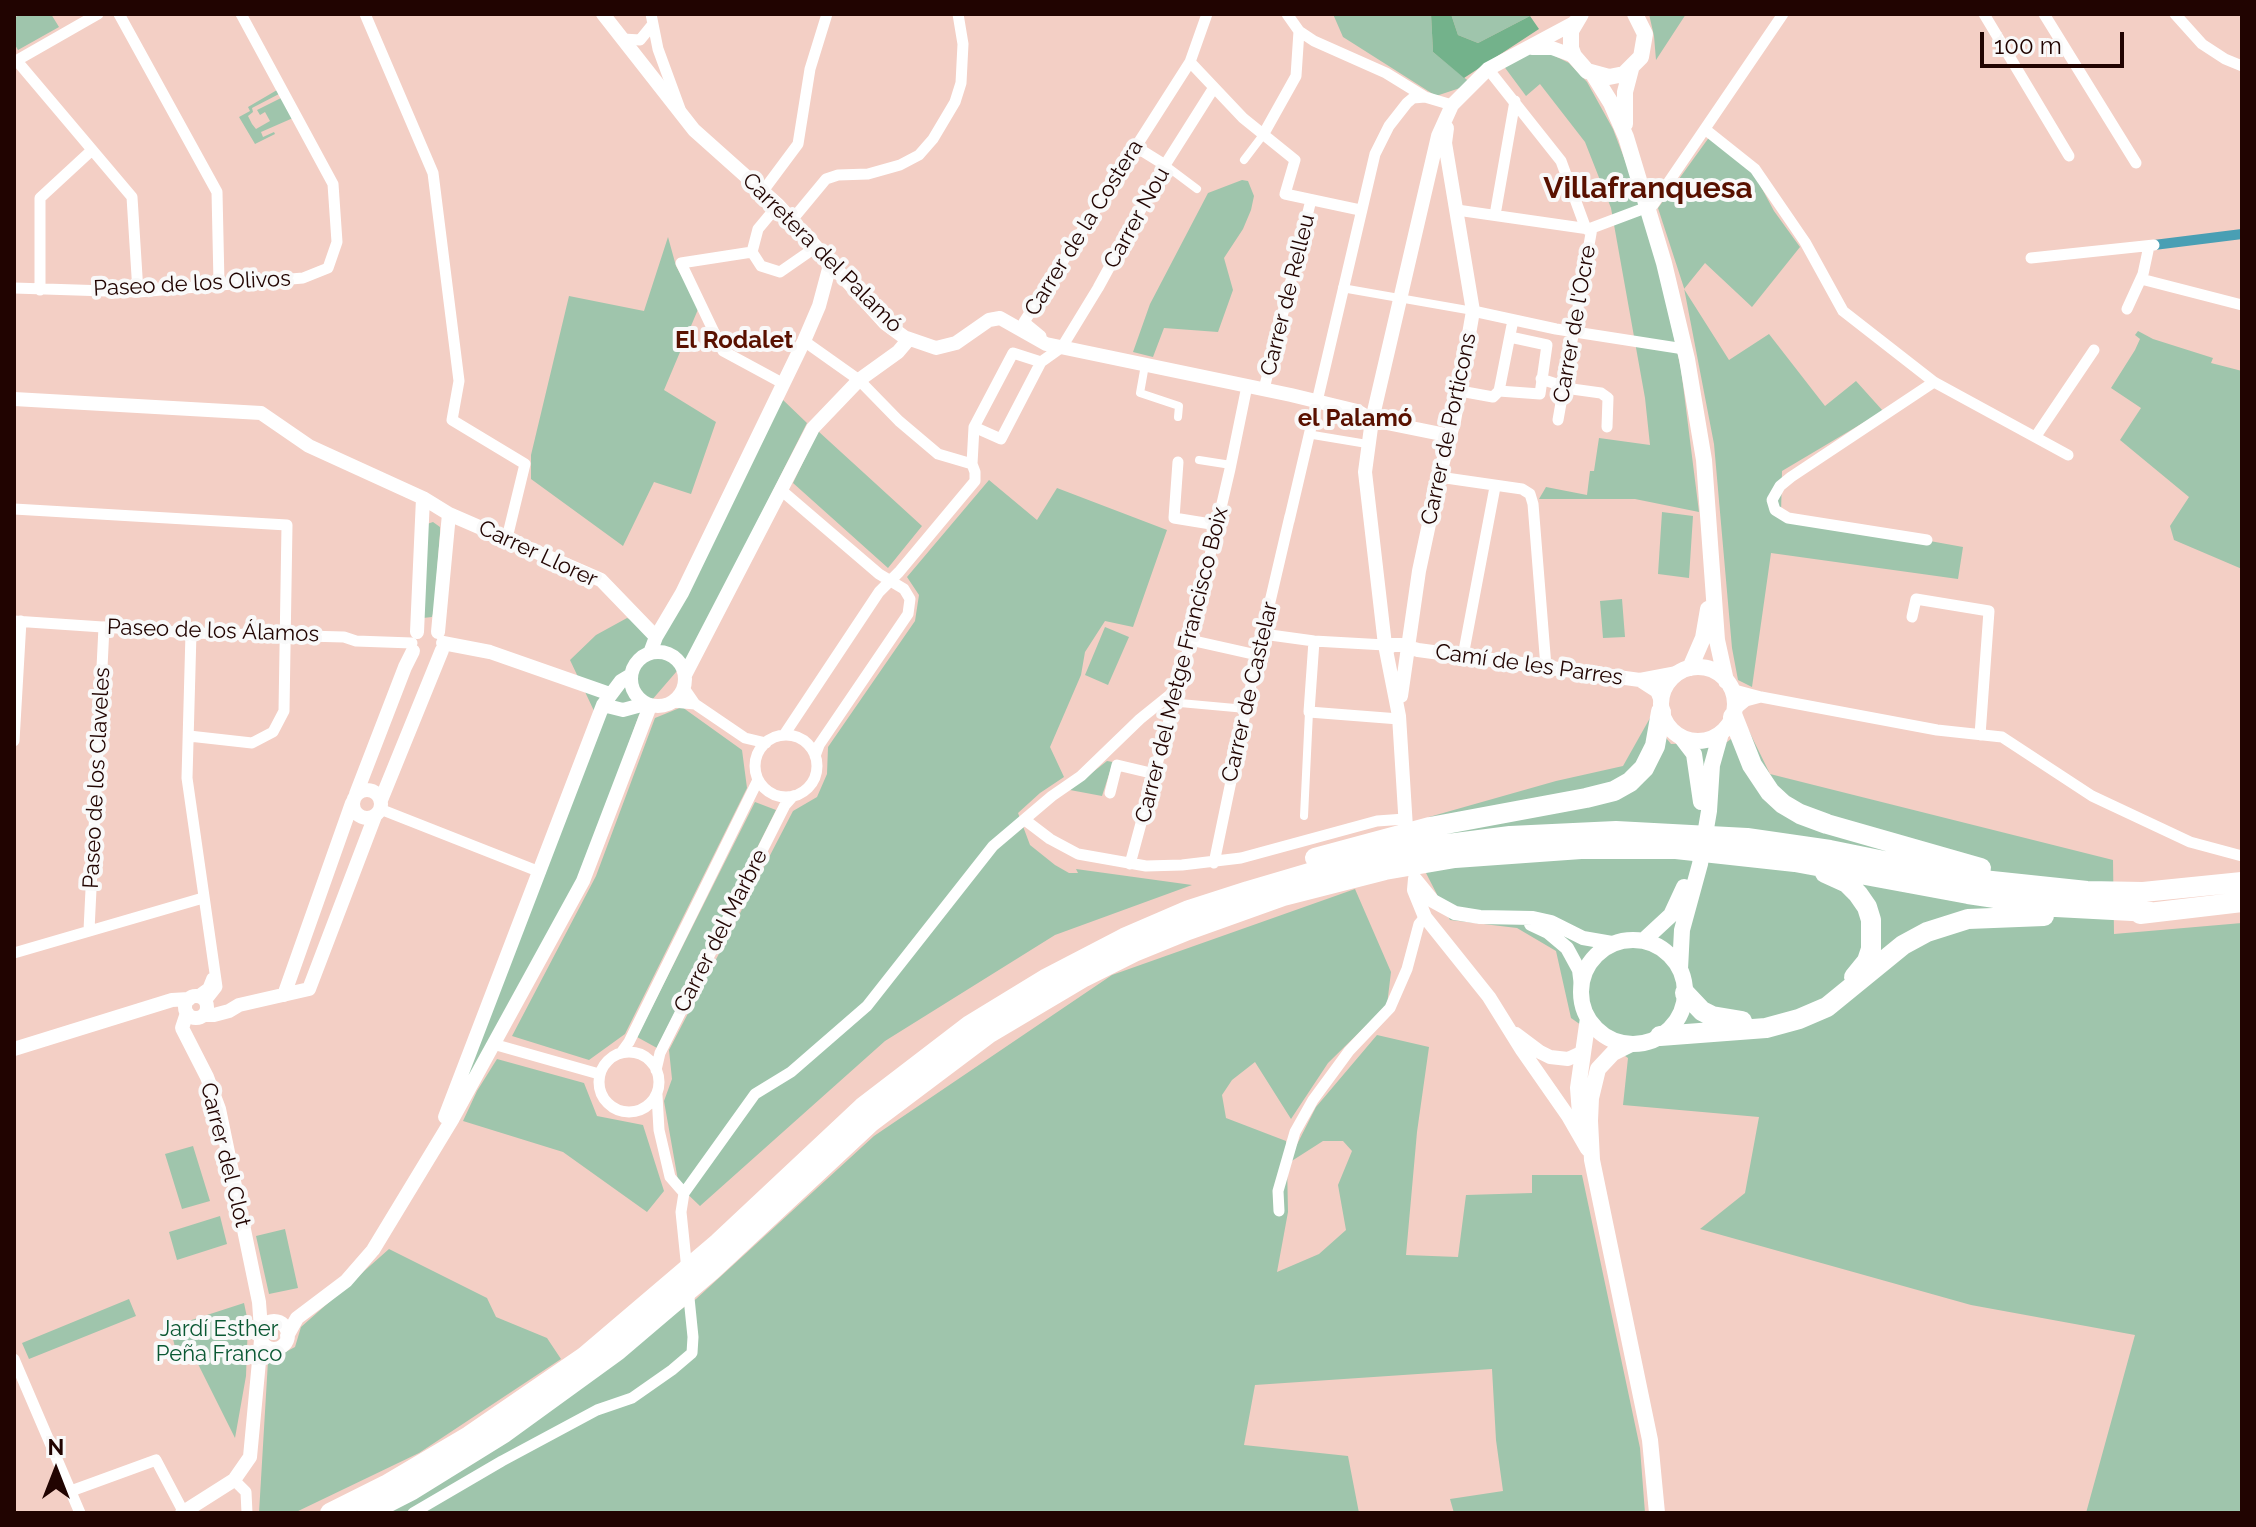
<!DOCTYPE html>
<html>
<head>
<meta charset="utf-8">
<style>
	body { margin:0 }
	#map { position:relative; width:2256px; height:1527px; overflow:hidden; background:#f3cfc5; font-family:Raleway,sans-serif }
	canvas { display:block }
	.frame { position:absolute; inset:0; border:16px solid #210401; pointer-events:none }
	.north { position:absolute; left:16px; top:1431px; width:80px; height:80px; -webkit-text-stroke:6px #f9f9f9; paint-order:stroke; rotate:0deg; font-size:22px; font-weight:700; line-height:32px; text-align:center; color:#210401 }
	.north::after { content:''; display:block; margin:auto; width:28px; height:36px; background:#210401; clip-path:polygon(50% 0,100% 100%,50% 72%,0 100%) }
	.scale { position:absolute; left:1980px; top:32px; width:144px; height:36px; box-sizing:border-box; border:4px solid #210401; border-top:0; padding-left:10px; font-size:24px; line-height:28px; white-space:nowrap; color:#210401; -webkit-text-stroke:6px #f9f9f9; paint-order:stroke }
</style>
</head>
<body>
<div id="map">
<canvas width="2256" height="1527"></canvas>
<div class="frame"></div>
<div class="north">N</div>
<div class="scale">100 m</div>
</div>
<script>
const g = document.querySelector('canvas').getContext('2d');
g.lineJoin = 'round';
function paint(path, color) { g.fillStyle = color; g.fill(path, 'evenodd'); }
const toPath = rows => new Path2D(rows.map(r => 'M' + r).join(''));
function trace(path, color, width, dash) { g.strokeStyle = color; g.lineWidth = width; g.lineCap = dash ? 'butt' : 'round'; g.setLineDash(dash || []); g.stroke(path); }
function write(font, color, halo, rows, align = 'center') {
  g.font = font + ' Raleway,sans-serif'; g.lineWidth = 8; g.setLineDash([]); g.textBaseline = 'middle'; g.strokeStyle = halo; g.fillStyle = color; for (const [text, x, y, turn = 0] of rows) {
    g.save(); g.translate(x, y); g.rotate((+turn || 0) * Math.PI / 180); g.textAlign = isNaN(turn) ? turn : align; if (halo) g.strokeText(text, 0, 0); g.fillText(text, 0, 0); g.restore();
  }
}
const green = toPath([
	[21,14,51,14,59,27,18,50,14,43,14,18],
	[1333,14,1431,14,1433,52,1472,84,1436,96,1343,37],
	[1451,14,1529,14,1530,16,1478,43,1458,35],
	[1649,14,1686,14,1656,60,1654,36],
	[1528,53,1551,54,1569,63,1587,82,1613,129,1634,184,1660,274,1681,369,1699,512,1635,499,1539,499,1546,487,1587,495,1590,471,1594,471,1599,438,1650,445,1645,398,1611,208,1585,142,1540,84,1526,96,1503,65],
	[277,90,279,94,252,108,253,112,248,116,252,124,256,129,270,121,265,112,260,115,257,110,281,98,293,118,261,132,263,137,274,132,275,134,255,144,239,117,250,111,248,107],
	[1710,136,1752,170,1774,211,1800,247,1752,307,1705,263,1684,289,1729,360,1769,334,1825,406,1856,381,1883,411,1782,471,1781,514,1963,547,1958,579,1771,553,1752,687,1738,680,1732,648,1714,444,1684,288,1658,208],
	[1242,180,1248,181,1254,196,1251,210,1243,229,1224,258,1233,290,1218,332,1164,328,1153,357,1133,352,1150,304,1208,193],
	[668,237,676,266,699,307,664,390,716,422,691,494,654,482,623,546,531,479,531,455,569,296,644,311],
	[2138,331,2153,339,2213,358,2211,363,2242,371,2242,569,2174,540,2170,526,2189,497,2120,440,2141,408,2111,388,2135,350,2140,339,2135,335],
	[782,399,807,423,689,657,639,715,579,883,463,1087,595,713,570,660,596,635,627,618,662,633],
	[818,431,922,526,888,568,793,483],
	[989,480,1037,520,1057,488,1167,530,1133,627,1105,621,1085,652,1081,675,1050,747,1064,777,1040,793,1018,813,1030,845,1055,865,1069,873,1078,873,1076,869,1192,885,1055,935,885,1041,700,1206,679,1186,664,1101,672,1079,669,1050,793,811,817,797,827,774,828,747,915,621,919,595,907,577],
	[1662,512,1693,516,1689,578,1658,574],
	[433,522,440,527,440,533,434,611,432,617,423,618,427,524],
	[1622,599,1625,637,1603,638,1600,601],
	[1105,627,1129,637,1108,685,1085,675],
	[682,707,742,750,747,788,625,1034,589,1060,512,1036,596,876,655,718],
	[1650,718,1671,744,1727,742,1747,727,1770,774,2113,860,2114,934,2242,923,2242,1513,2086,1513,2135,1335,1971,1305,1700,1229,1745,1193,1759,1117,1623,1105,1628,1058,1571,1018,1556,951,1517,928,1450,920,1425,871,1429,817,1556,781,1623,766],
	[1107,761,1113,762,1102,796,1070,790],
	[755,802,776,810,657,1048,637,1037],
	[1355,889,1391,972,1387,1005,1328,1063,1291,1119,1255,1062,1232,1080,1222,1095,1226,1118,1286,1141,1288,1162,1316,1107,1377,1035,1429,1047,1417,1132,1406,1255,1458,1257,1466,1195,1532,1193,1532,1175,1582,1175,1640,1448,1645,1513,1454,1513,1450,1499,1503,1491,1496,1440,1492,1369,1255,1385,1244,1445,1348,1456,1359,1513,389,1513,696,1299,874,1136,1112,975],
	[1323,1141,1343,1141,1352,1151,1338,1185,1346,1230,1319,1254,1277,1272,1288,1212,1287,1164],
	[497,1059,584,1083,597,1116,643,1125,664,1191,647,1212,563,1152,463,1121,477,1091],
	[193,1146,210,1201,182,1209,165,1154],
	[220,1216,227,1244,177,1260,169,1232],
	[285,1229,298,1288,269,1294,256,1236],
	[389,1249,487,1298,496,1317,547,1338,561,1359,419,1453,294,1513,259,1513,268,1361,295,1347,301,1327],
	[129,1299,136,1316,29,1359,22,1343],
	[244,1303,248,1322,246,1376,235,1438,194,1356,175,1347,170,1327]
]);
const forest = toPath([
	[1431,14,1451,14,1458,35,1478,43,1530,16,1539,29,1464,78,1433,52]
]);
const canal = toPath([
	[2154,245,2242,234]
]);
const pedestrian = toPath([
	[1244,160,1263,135],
	[1165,165,1197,189],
	[1342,288,1473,311],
	[1145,365,1140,393,1179,406,1178,417],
	[1313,435,1367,444],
	[1199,460,1231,465],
	[1180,703,1246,709],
	[1304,816,1309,712]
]);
const minor = toPath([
	[119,14,217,192,219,283],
	[365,14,433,173,459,381,452,420,525,464,507,538],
	[651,14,658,49,680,109],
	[1287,14,1299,31,1314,41,1386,73,1425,97,1452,105],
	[1984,14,2069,156],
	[2044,14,2136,163],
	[2175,14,2202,44,2225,59,2242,66],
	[623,39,640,40,653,24],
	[17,61,132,197,138,292],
	[14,62,98,14],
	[1190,62,1243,118,1295,160,1285,194,1360,210],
	[1488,69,1561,161,1586,229],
	[1706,130,1755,169,1805,242,1843,311,1934,382,2068,455],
	[1263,135,1296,76,1299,31],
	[1136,147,1165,165],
	[763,191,798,144,810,69,827,14],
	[778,205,758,229,752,252,761,266,780,272,816,247],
	[1457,210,1589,229,1653,205,1783,14],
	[1495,215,1515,101],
	[792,220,826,179,838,175,868,174,900,165,919,155,933,139,955,102,961,83,963,44,958,14],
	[752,252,681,263,723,351,784,384],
	[2031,258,2154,245],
	[2141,279,2242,305],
	[14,288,138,292,303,278,328,268,337,242,333,184,241,14],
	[40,290,40,198,92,150],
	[2127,309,2143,274,2149,246],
	[1473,311,1556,329,1684,349],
	[1041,336,1024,322,1190,62,1207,14],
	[804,341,859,380,899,421,938,454,972,464],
	[1541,379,1572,389,1601,393,1608,398,1607,427],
	[1264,389,1311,200],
	[1460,391,1493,397,1499,391,1540,394,1547,345,1510,337],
	[1499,391,1513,320],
	[1558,420,1592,228],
	[974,427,1001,439,1041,362],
	[2036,436,2094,350],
	[1178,462,1174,518,1217,525],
	[1439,477,1522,489,1530,494,1533,504,1546,667],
	[781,490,879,574,904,589,910,599,908,614,819,745,815,756],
	[14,509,287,525,284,711,273,732,252,743,189,736],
	[1289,521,1375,154,1389,126,1407,103,1413,98,1425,97],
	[1927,540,1788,518,1775,510,1772,500,1780,486,1791,477,1934,382],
	[1912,617,1916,599,1989,611,1980,735],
	[14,621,191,633,344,637,356,641,412,643],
	[191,633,187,778,217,987,206,1001],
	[1263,634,1314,641,1385,645],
	[1190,640,1257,655],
	[1314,641,1309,712,1399,719],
	[1463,656,1495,487],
	[684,688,695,704,745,738,766,743],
	[1731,689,1761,697,1937,730,2002,737,2092,796,2190,842,2242,856],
	[673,702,695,704],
	[1734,711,1746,701,1761,697],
	[784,735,879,592,899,572,975,481,975,472,972,464,974,427,1013,353,1041,362,1062,347,1098,288,1165,165,1213,89],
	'755 766a31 31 0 1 1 62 0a31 31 0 1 1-62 0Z',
	[14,741,21,621],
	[1110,793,1117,765,1155,774],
	[380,809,540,872],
	[1025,820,1050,839,1078,854,1146,866,1182,865,1241,858,1377,821,1405,819],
	[1214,863,1255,666,1290,516],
	[1130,864,1188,650,1230,469,1247,386],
	[89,930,104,627],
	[14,953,203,898],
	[197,996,208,988,212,978],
	[493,1044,599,1074],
	'599 1082a30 30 0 1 1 60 0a30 30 0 1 1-60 0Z',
	[621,1053,629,1042,758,780],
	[656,1070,660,1053,785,805,793,796],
	[657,1095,659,1130,670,1177,684,1193],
	[1279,1211,1278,1191,1295,1132,1313,1100,1349,1051,1390,1008,1407,969,1419,924,1425,917],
	[687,1270,681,1212,684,1193,755,1094,791,1072,867,1006,993,846,1052,796,1081,776,1140,719,1176,690],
	[14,1359,80,1513],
	[234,1480,246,1492,247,1513],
	[71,1491,156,1460,184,1513],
	[413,1513,502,1461,597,1410,632,1398,672,1370,692,1353,693,1337,688,1288]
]);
const tertiary = toPath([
	[603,14,694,130,778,205,885,323,904,337,936,348,956,343,989,320,1000,318,1046,344,1291,395,1357,411,1372,420,1451,436],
	[1532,48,1552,48,1574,56],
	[14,399,261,413,309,446,423,498,449,514,601,580,656,637],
	[417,632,423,498],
	[438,632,449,514],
	[443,643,490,652,610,694],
	[1386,650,1392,645,1401,645,1418,650,1640,680,1677,673],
	'631 679a27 27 0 1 1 54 0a27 27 0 1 1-54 0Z',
	[650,653,656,637,682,593,804,341,819,306,830,265],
	[685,675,813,428,859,380,898,352,909,339],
	[1640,680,1657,691,1661,701],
	[1401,696,1419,571,1439,477,1454,421,1473,311,1445,143,1447,128],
	[603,705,623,710,645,704],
	'353 804a14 14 0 1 1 28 0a14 14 0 1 1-28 0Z',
	[356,794,405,667,413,651],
	[381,800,442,650],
	[1406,828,1399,716,1385,645,1365,472,1372,420,1438,136,1452,105,1488,69,1574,23],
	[1415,879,1414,890,1425,917,1489,997,1522,1050,1568,1116,1587,1149],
	[1415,879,1433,901,1455,913,1480,917,1533,918,1551,922,1583,938,1612,943],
	[1531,924,1548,932,1567,948,1579,970,1581,986],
	[284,995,352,803],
	'185 1007a11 11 0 1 1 22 0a11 11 0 1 1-22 0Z',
	[187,1013,182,1028,207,1077,219,1109,259,1302,261,1329],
	[205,1015,214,1015,229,1011,239,1005,309,989,375,816],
	[1516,1034,1540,1052,1550,1057,1568,1059,1583,1052],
	[14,1049,172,1000,189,999],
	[445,1117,603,705,621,681,631,675],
	'260 1335a14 14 0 1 1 28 0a14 14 0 1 1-28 0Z',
	[287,1336,297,1318,346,1281,373,1250,453,1118,583,881,650,706],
	[182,1513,234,1480,250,1457,261,1340]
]);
const secondary = toPath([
	[1581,14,1571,31,1571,48,1574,56,1587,71,1609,77,1624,74,1641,57,1645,34,1635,14],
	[1593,74,1611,103,1626,137,1664,263,1687,359,1704,460,1717,640,1726,681],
	[1625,124,1625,92,1631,69],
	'1661 704a37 37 0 1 1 74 0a37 37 0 1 1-74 0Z',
	[1690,668,1703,638,1708,609],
	[1681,737,1694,754,1701,802],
	'1581 992a52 52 0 1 1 104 0a52 52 0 1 1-104 0Z',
	[1644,940,1671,915,1684,887],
	[1680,969,1682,930,1700,864,1709,811,1712,765,1721,733],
	[1631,1044,1613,1053,1598,1069,1591,1098,1590,1121,1592,1160,1650,1440,1657,1513],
	[1581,1127,1578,1088,1588,1018]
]);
const motorway = toPath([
	[1733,717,1752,765,1770,792,1783,804,1800,814,1827,824,1981,868],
	[1315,858,1430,827,1586,798,1614,791,1630,782,1644,768,1655,746,1661,712],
	[1825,873,1847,883,1858,894,1867,907,1871,920,1871,949,1867,961,1854,977],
	[2140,914,2242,902],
	[1685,993,1702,1011,1712,1016,1742,1021],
	[1660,1036,1766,1028,1799,1019,1827,1007,1903,945,1927,932,1968,919,2044,916],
	[330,1513,386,1485,469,1436,584,1357,718,1243,863,1107,970,1025,1047,978,1124,938,1189,910,1248,891,1326,868,1417,848,1510,836,1616,831,1747,838,1830,850,1973,879,2087,891,2143,892,2242,882],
	[367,1513,412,1490,504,1433,617,1351,711,1271,871,1122,988,1034,1084,977,1134,952,1188,930,1283,896,1385,870,1455,858,1581,849,1676,849,1795,862,1968,894,2056,907,2151,912]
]);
const streetNames = [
	["Carrer Nou",1137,218,-61],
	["Carrer de la Costera",1084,228,-58],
	["Carretera del Palamó",822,253,45],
	["Paseo de los Olivos",192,284,-3],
	["Carrer de Relleu",1288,295,-76],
	["Carrer de l'Ocre",1575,324,-80],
	["Carrer de Porticons",1449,429,-78],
	["Carrer Llorer",538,554,25],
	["Paseo de los Álamos",213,631,2],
	["Carrer del Metge Francisco Boix",1182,665,-76],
	["Camí de les Parres",1529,665,8],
	["Carrer de Castelar",1250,692,-77],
	["Paseo de los Claveles",97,778,-87],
	["Carrer del Marbre",721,931,-63],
	["Carrer del Clot",225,1155,76]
];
const parkNames = [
	["Jardí Esther",219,1329],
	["Peña Franco",219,1354]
];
const neighbourhoodNames = [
	["El Rodalet",734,341],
	["el Palamó",1355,419]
];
const districtNames = [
	["Villafranquesa",1648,189]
];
paint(green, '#9fc5ac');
paint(forest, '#73b28b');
trace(canal, '#499fb4', 10);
trace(pedestrian, '#fff', 8);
trace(minor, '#fff', 11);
trace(tertiary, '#fff', 14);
trace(secondary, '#fff', 16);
trace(motorway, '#fff', 20);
write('22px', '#210401', '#f9f9f9', streetNames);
write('22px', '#0a5833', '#f9f9f9', parkNames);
write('bold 24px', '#591100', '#f9f9f9', neighbourhoodNames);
write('bold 30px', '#591100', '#f9f9f9', districtNames);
</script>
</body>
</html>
